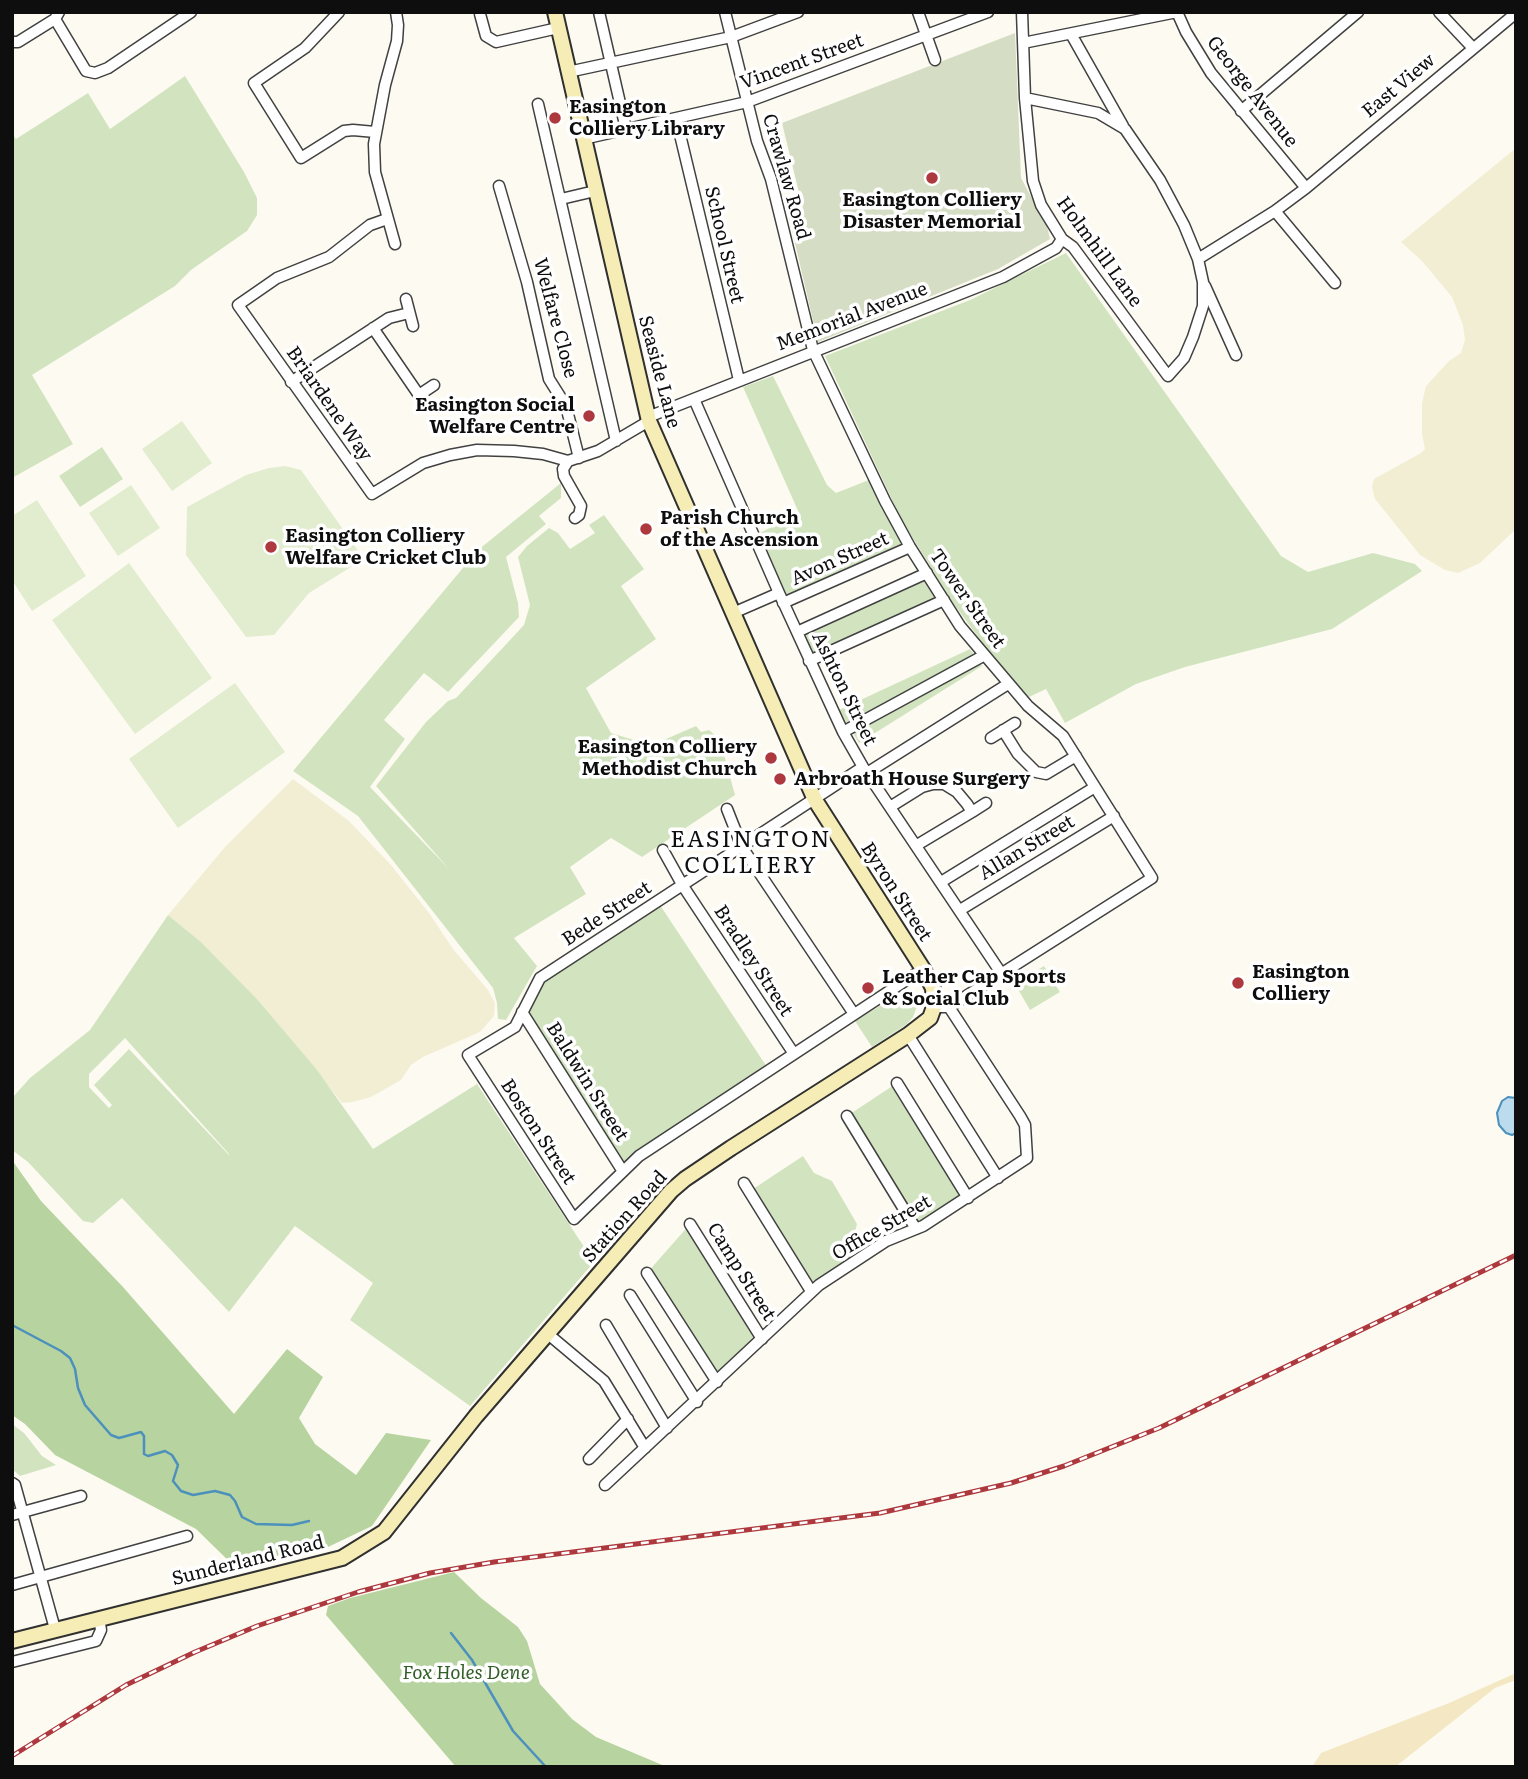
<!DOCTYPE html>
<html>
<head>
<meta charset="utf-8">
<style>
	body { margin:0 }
	#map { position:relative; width:1528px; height:1779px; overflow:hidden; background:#fdfbf1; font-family:Literata,serif }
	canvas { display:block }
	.frame { position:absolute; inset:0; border:14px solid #0e0e0e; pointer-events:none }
</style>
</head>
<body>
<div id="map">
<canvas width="1528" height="1779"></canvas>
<div class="frame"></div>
</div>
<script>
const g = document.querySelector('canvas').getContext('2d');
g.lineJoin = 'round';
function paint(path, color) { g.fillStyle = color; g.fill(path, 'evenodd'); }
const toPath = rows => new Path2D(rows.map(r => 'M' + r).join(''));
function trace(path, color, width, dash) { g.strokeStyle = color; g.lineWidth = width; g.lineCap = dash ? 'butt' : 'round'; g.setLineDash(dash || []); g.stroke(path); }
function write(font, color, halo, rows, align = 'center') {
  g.font = font + ' Literata,serif'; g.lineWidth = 7; g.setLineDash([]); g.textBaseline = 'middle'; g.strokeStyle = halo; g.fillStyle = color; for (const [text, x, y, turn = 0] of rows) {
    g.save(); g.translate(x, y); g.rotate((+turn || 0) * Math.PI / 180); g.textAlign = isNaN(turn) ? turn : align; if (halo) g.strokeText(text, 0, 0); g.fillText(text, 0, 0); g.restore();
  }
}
const farmland = toPath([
	[1516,148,1516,529,1480,563,1458,573,1445,570,1420,555,1375,499,1372,487,1374,479,1421,453,1425,449,1422,434,1422,403,1426,386,1449,361,1461,353,1465,340,1463,325,1452,297,1422,261,1401,242],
	[293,779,349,821,391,865,429,913,453,949,488,990,495,1003,494,1016,480,1032,423,1057,411,1065,401,1080,371,1097,353,1102,342,1103,257,999,201,942,168,915,225,847]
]);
const green = toPath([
	[185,76,244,172,257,198,257,215,247,231,191,270,175,286,32,375,73,444,12,478,12,134,16,139,88,93,110,129],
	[1066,253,1281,556,1308,572,1373,553,1415,564,1422,571,1332,629,1185,667,1136,684,1065,723,1046,689,1029,697,1004,672,953,603,901,519,825,356,970,300],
	[773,376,827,485,836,493,874,478,910,547,783,603,754,536,799,513,743,387],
	[102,447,123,479,80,507,59,476],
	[561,483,561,498,539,516,546,524,506,557,518,603,519,617,448,692,424,673,384,720,405,739,370,787,449,869,376,786,426,722,448,701,456,698,524,625,530,605,518,557,527,546,549,528,558,533,570,549,595,533,589,525,604,515,644,569,621,586,656,639,586,688,611,733,637,741,659,742,696,726,701,732,709,730,727,745,723,751,735,795,642,857,611,838,570,867,586,894,514,938,537,966,506,1020,498,1019,497,1003,493,988,358,816,293,771,478,550],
	[927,573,944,600,809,661,797,632],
	[970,649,982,666,859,743,839,710],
	[658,902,769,1070,622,1170,522,1012,540,978],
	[168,915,201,942,257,999,317,1070,373,1149,477,1084,594,1262,470,1406,350,1320,373,1283,295,1226,229,1312,122,1198,93,1223,83,1221,28,1162,12,1150,12,1098,30,1078,90,1030],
	[125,1038,229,1154,229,1155,129,1049,94,1085,112,1105,109,1108,89,1087,89,1074],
	[1044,966,1060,992,1030,1010,1015,984],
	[903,992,910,992,919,1001,913,1017,907,1024,872,1047,855,1021],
	[897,1083,968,1198,916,1229,847,1116],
	[803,1156,814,1173,832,1181,857,1224,854,1236,865,1254,816,1287,753,1189],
	[690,1224,762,1339,717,1382,647,1273],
	[12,1424,24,1433,42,1456,56,1465,20,1476,12,1469]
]);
const forest = toPath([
	[12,1160,41,1201,123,1287,234,1414,287,1349,323,1377,299,1418,315,1444,356,1475,386,1433,431,1440,372,1526,328,1547,236,1568,196,1529,55,1455,25,1424,12,1415],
	[454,1572,481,1598,518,1627,527,1641,540,1684,572,1719,596,1737,667,1767,456,1767,326,1615,328,1606,350,1598]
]);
const sand = toPath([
	[1516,1673,1516,1680,1495,1688,1395,1767,1312,1767,1321,1753,1449,1703]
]);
const cemetery = toPath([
	[1015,33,1021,178,1047,226,1050,239,998,269,818,342,788,213,803,209,782,123]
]);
const pitch = toPath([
	[182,421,212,463,172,491,142,449],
	[285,466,301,470,364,559,309,593,274,635,246,637,186,555,187,507,246,475,269,468],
	[131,485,160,528,118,556,89,513],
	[37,500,86,576,32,611,12,580,12,516],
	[129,563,212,678,135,734,52,620],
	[235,683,285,752,178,828,129,759]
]);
const water = toPath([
	[1508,1097,1516,1098,1516,1133,1512,1135,1506,1133,1499,1125,1497,1113,1502,1101,1508,1097]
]);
const stream = toPath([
	[12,1325,61,1351,70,1358,75,1369,78,1388,85,1405,111,1435,119,1438,141,1432,144,1436,144,1454,148,1456,165,1451,172,1455,178,1465,173,1481,181,1491,193,1495,215,1491,230,1495,235,1501,242,1517,256,1524,292,1525,309,1521],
	[451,1633,472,1660,513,1731,546,1767]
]);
const street = toPath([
	[339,12,305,48,254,83,301,158,344,131,353,130,375,132],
	[599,12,626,129],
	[725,12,757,141,771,179,813,350,885,501,910,547,960,626,1028,706,1063,736,1152,878,949,1007,934,1007],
	[918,12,935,60],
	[1022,12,1025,98,1033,181,1041,205,1062,239,1073,247,1168,376,1184,358,1193,337,1203,306,1203,282,1198,259,1184,225,1160,180,1125,129,1098,113,1025,98],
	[1177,12,1186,32,1211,73,1306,188],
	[1439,12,1472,47],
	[480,14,486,36,496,42,558,28],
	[55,19,86,71,95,73,108,68,191,12],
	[1071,34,1123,126],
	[12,42,18,42,55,19,59,12],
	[1023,43,1177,12],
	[568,72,731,37,798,12],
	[538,104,616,441],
	[1241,111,1358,12],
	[676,118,739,380],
	[583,139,747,102,988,12],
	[499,186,527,282,549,379,566,406,579,458],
	[561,199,595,191],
	[1275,211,1335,283],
	[387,219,370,225,329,257,277,278,238,305,372,494,423,463,450,455,477,450,514,451,543,454,568,461,598,451,649,421],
	[395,244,375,172,374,144,385,85,397,41,398,25,396,12],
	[1198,259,1275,211,1306,188,1516,13],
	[1205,286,1236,355],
	[406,299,413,326],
	[373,328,423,401],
	[291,382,389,318,409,313],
	[419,395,434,385],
	[694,399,779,593,843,732,863,767,1001,973],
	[648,417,1003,277,1056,248,1062,239],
	[568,461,563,469,564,476,581,506,579,515,575,518],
	[783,603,910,547],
	[733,613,779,593],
	[797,632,927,573],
	[809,661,944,600],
	[1003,730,1018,754,1036,772,1046,774,1076,756],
	[843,732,983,656],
	[991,738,1015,723],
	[863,767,540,978,515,1027,468,1055,574,1219,639,1156,923,969],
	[867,773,1008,684],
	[890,807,922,787,933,784,944,784,957,792,967,804,972,812,917,845],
	[727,809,742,847,854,1014],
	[972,812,986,803],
	[663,850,683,886,794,1054],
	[941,882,1095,787],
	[960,910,1114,816],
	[522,1012,622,1170],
	[908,1035,998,1178],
	[897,1083,968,1198],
	[847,1116,916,1229],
	[744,1183,811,1291],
	[690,1224,762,1339],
	[647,1273,717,1382],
	[630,1295,697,1402],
	[606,1325,667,1428],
	[548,1334,604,1381,645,1448],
	[589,1459,628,1419],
	[12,1483,15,1485,55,1629],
	[605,1485,819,1285,886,1241,923,1226,1027,1158,1025,1125,1020,1116,949,1007],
	[12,1515,81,1496],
	[12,1585,187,1536],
	[12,1662,96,1641,101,1630,99,1618]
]);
const secondary = toPath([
	[12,1641,342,1558,384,1532,476,1416,671,1191,685,1179,731,1148,908,1035,930,1018,934,1007,933,988,923,969,815,800,649,421,555,12]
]);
const rail = toPath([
	[12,1756,126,1685,195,1652,257,1626,358,1592,430,1573,494,1562,880,1513,1011,1483,1064,1466,1159,1428,1516,1255]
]);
const markers = [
	[555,118,7,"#ad383e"],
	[932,178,7,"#ad383e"],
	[589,416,7,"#ad383e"],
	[646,529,7,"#ad383e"],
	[271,547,7,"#ad383e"],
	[771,758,7,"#ad383e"],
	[780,779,7,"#ad383e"],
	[1238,983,7,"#ad383e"],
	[868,988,7,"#ad383e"]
];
const streetNames = [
	["Vincent Street",802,62,-20],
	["East View",1399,86,-40],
	["George Avenue",1252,92,52],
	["Crawlaw Road",786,177,74],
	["School Street",724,245,77],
	["Holmhill Lane",1099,252,54],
	["Memorial Avenue",852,317,-21],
	["Welfare Close",555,318,75],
	["Seaside Lane",659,372,75],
	["Briardene Way",329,404,55],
	["Avon Street",840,559,-24],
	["Tower Street",967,599,55],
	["Ashton Street",844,689,64],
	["Allan Street",1027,848,-31],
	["Byron Street",896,892,57],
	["Bede Street",607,914,-33],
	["Bradley Street",753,961,57],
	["Baldwin Sreeet",587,1082,58],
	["Boston Street",538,1132,57],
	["Station Road",625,1217,-48],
	["Office Street",882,1228,-30],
	["Camp Street",741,1272,58],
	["Sunderland Road",248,1561,-14]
];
const poiNames = [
	["Easington",569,107],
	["Colliery Library",569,129],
	["Easington Colliery",932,200,"center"],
	["Disaster Memorial",932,222,"center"],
	["Easington Social",575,405,"right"],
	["Welfare Centre",575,427,"right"],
	["Parish Church",660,518],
	["of the Ascension",660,540],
	["Easington Colliery",285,536],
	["Welfare Cricket Club",285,558],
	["Easington Colliery",757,747,"right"],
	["Methodist Church",757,769,"right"],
	["Arbroath House Surgery",794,779],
	["Easington",1252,972],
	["Colliery",1252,994],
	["Leather Cap Sports",882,977],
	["& Social Club",882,999]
];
const parkNames = [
	["Fox Holes Dene",466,1673]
];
const quarterNames = [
	["EASINGTON",751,840],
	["COLLIERY",751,866]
];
paint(farmland, '#f1eed4');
paint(green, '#d2e4bf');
paint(forest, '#b7d3a0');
paint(sand, '#f3e8c3');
paint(cemetery, '#d5ddc4');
paint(pitch, '#e2eccf');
paint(water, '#bcdcee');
trace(water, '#4c90bc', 2);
trace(stream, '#4c90bc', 2.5);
trace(street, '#414141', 13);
trace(secondary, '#303030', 18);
trace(street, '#fff', 10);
trace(secondary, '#f5edb5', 14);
trace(rail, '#ad383e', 5);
trace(rail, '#fff', 2.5, [8]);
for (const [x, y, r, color] of markers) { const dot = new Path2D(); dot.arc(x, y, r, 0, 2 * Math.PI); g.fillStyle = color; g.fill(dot); trace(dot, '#fff', 2.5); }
write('19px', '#0e0e0e', '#fff', streetNames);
write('bold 19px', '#0e0e0e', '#fff', poiNames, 'left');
write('italic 19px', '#325e27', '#fff', parkNames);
g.letterSpacing = '2px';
write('23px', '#0e0e0e', '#fff', quarterNames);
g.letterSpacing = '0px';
</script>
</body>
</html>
